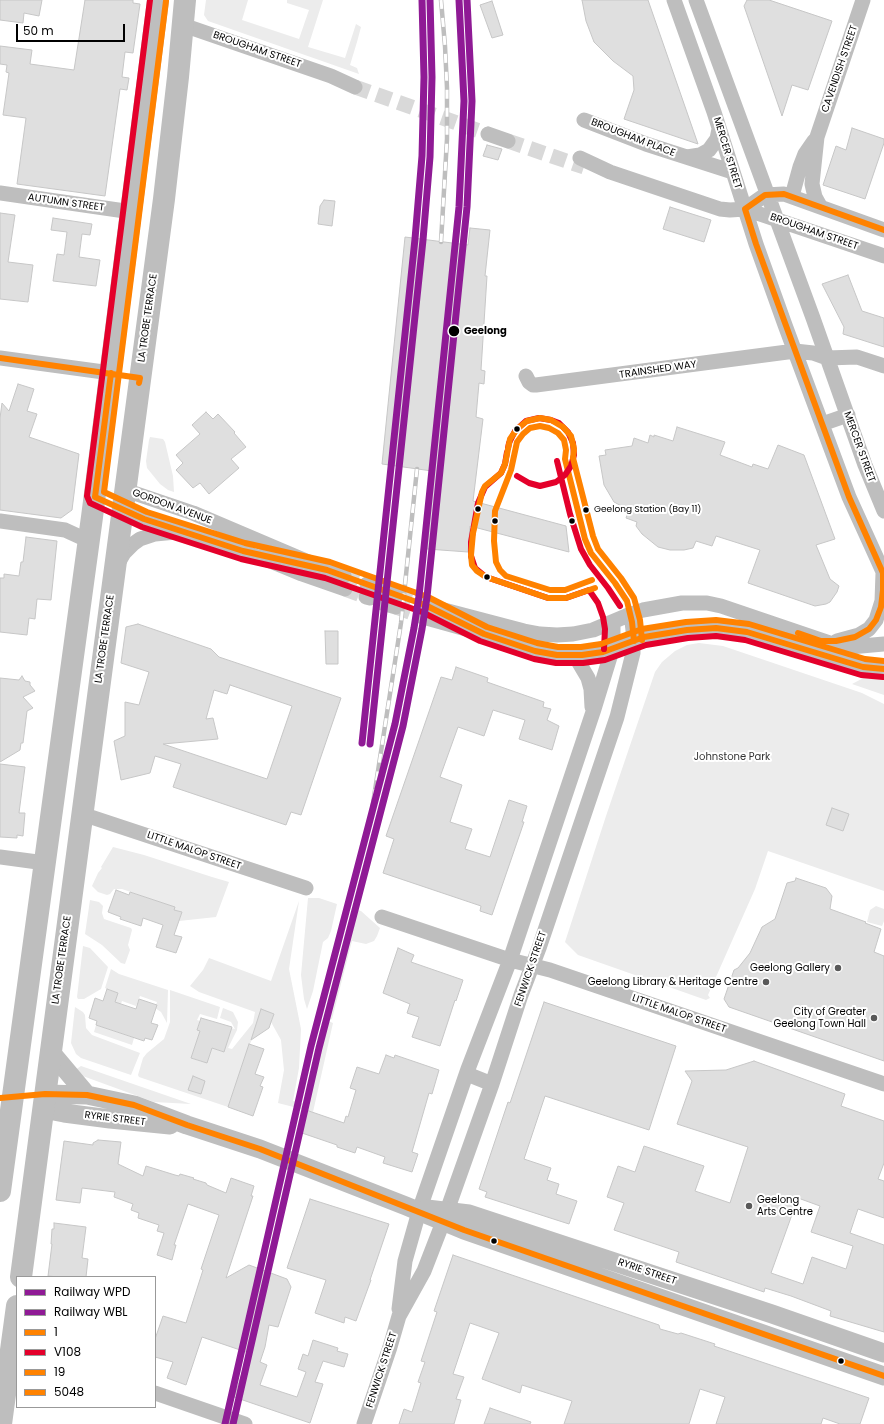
<!DOCTYPE html>
<html>
<head>
<meta charset="utf-8">
<style>
	body { margin:0 }
	#map { position:relative; width:884px; height:1424px; overflow:hidden; background:#fff; font-family:Poppins,sans-serif }
	canvas { display:block }
	.legend { position:absolute; left:16px; top:1276px; width:140px; height:132px; box-sizing:border-box; background:#fff; border:1px solid #999; margin:0; padding:5px 7px; list-style:none; font-size:12px; color:#000 }
	.legend li { display:flex; align-items:center; gap:8px; height:20px }
	.legend b { width:20px; border:1px solid #999 }
	.scale { position:absolute; left:16px; top:24px; width:109px; height:18px; box-sizing:border-box; border:2px solid #000; border-top:0; padding-left:5px; font-size:12px; line-height:14px; white-space:nowrap; color:#000; -webkit-text-stroke:3px #fff; paint-order:stroke }
</style>
</head>
<body>
<div id="map">
<canvas width="884" height="1424"></canvas>
<ul class="legend">
<li><b style="height:5px;background:#8f1a95"></b>Railway WPD</li>
<li><b style="height:5px;background:#8f1a95"></b>Railway WBL</li>
<li><b style="height:5px;background:#ff8200"></b>1</li>
<li><b style="height:5px;background:#e4002b"></b>V108</li>
<li><b style="height:5px;background:#ff8200"></b>19</li>
<li><b style="height:5px;background:#ff8200"></b>5048</li>
</ul>
<div class="scale">50 m</div>
</div>
<script>
const g = document.querySelector('canvas').getContext('2d');
g.lineJoin = 'round';
function paint(path, color) { g.fillStyle = color; g.fill(path, 'evenodd'); }
const toPath = rows => new Path2D(rows.map(r => 'M' + r).join(''));
function trace(path, color, width, dash) { g.strokeStyle = color; g.lineWidth = width; g.lineCap = dash ? 'butt' : 'round'; g.setLineDash(dash || []); g.stroke(path); }
function write(font, color, halo, rows, align = 'center') {
  g.font = font + ' Poppins,sans-serif'; g.lineWidth = 4; g.setLineDash([]); g.textBaseline = 'middle'; g.strokeStyle = halo; g.fillStyle = color; for (const [text, x, y, turn = 0] of rows) {
    g.save(); g.translate(x, y); g.rotate((+turn || 0) * Math.PI / 180); g.textAlign = isNaN(turn) ? turn : align; if (halo) g.strokeText(text, 0, 0); g.fillText(text, 0, 0); g.restore();
  }
}
const green = toPath([
	[206,0,248,0,242,20,299,39,309,10,287,3,287,0,323,0,308,47,345,58,356,24,361,27,357,42,350,65,357,68,359,74,208,21,204,15],
	[150,437,163,439,165,442,173,476,174,492,168,490,160,484,147,468,146,461,149,440],
	[699,643,723,646,862,693,884,704,884,891,768,851,755,889,708,995,710,998,706,1000,578,955,565,942,606,816,655,672,662,662,675,651,687,645],
	[869,675,884,676,884,695,852,684],
	[113,847,144,855,212,877,229,882,216,917,179,921,182,912,174,910,174,907,122,889,114,889,110,894,107,895,98,892,92,886,98,873,102,868,101,867],
	[308,898,319,898,337,904,331,931,328,938,323,942,313,991,307,1009,304,999,301,975],
	[90,900,99,902,103,906,102,913,104,919,131,928,132,930,128,945,130,950,125,964,121,963,102,945,85,934],
	[299,901,289,969,301,1029,299,1068,293,1101,305,1104,323,1029,354,909,361,911,380,928,377,936,374,941,366,944,352,941,332,1019,328,1021,333,1023,313,1112,278,1103,284,1070,281,1040,271,1022,274,1014,262,1010,228,1107,139,1077,138,1075,143,1058,147,1053,164,1039,170,1022,170,990,220,1007,217,1019,200,1014,197,1020,200,1021,197,1029,200,1031,191,1058,203,1062,208,1060,212,1048,223,1052,231,1028,235,1029,231,1022,220,1018,223,1008,233,1012,238,1022,237,1030,228,1048,232,1049,253,1023,255,1012,199,992,190,986,203,970,209,958,271,981],
	[876,906,884,909,884,921,882,926,867,922,870,910],
	[83,946,90,948,108,967,101,989,84,999,78,999,77,997],
	[111,969,119,974,168,990,167,1023,161,1012,155,1008,157,1002,140,996,136,1006,122,1001,121,1004,115,1002,118,993,105,988],
	[75,1007,83,1012,85,1015,86,1028,92,1035,140,1053,131,1075,81,1058,76,1054,71,1043],
	[96,1025,134,1038,132,1045,94,1032],
	[81,1066,191,1104,154,1102,80,1075,75,1070]
]);
const building = toPath([
	[0,0,42,0,39,16,24,13,23,23,0,20,0,0],
	[85,0,133,0,133,3,140,4,133,53,125,52,122,77,129,78,127,90,120,89,105,196,17,184,26,118,3,115,9,73,6,72,7,65,0,64,0,46,32,50,30,64,74,70,85,0],
	[582,0,648,0,698,144,624,119,634,90,633,76,613,61,594,42,586,21,582,0],
	[747,0,769,0,832,21,808,90,792,85,782,116,744,6,747,0],
	[492,1,503,35,492,38,480,5,492,1],
	[852,128,884,139,884,143,865,199,823,185,836,146,846,150,852,128],
	[487,145,502,149,498,160,483,156,487,145],
	[324,200,335,201,332,226,318,224,320,206,324,200],
	[670,207,711,220,704,242,663,229,670,207],
	[0,213,15,215,8,262,33,265,28,302,0,299,0,213],
	[53,218,92,224,90,235,82,234,79,257,100,260,96,286,53,281,57,254,64,255,67,232,51,230,53,218],
	[470,228,490,230,485,276,487,276,481,370,485,371,484,384,479,383,476,417,483,419,473,501,566,526,569,552,470,526,468,552,427,549,432,471,382,464,405,237,468,245,470,228],
	[848,275,862,311,884,318,884,347,843,334,844,327,822,284,848,275],
	[18,384,34,389,27,411,37,414,29,437,79,454,72,510,61,518,0,510,0,418,2,403,9,411,18,384],
	[206,412,213,419,218,414,235,432,234,433,246,447,231,459,239,468,209,494,200,483,193,488,176,470,183,463,176,455,200,434,192,425,206,412],
	[677,427,725,442,720,455,752,467,753,464,768,469,778,445,804,455,835,539,816,545,830,579,839,586,837,592,830,602,826,604,815,606,748,583,760,550,716,536,712,546,696,541,693,548,684,550,670,550,658,547,642,534,636,526,637,522,626,518,629,510,614,502,604,485,599,456,606,455,605,450,632,446,634,438,648,443,650,435,654,437,654,435,673,441,677,427],
	[26,537,57,541,51,600,37,599,35,619,29,618,27,635,0,632,0,578,4,578,4,574,19,576,21,562,23,562,26,537],
	[138,624,211,649,219,657,341,698,301,815,291,812,286,825,173,787,181,764,155,756,150,773,121,780,114,741,125,736,125,702,139,705,149,672,121,663,126,627,138,624],
	[230,685,292,706,267,779,163,744,218,739,213,718,206,719,214,690,227,694,230,685],
	[325,631,338,631,338,664,326,664,325,631],
	[456,667,488,678,487,682,544,702,543,707,551,709,547,720,559,726,552,750,519,739,525,720,493,710,484,736,458,727,440,777,462,785,450,822,472,829,465,849,490,857,509,800,527,806,522,822,524,822,492,915,480,911,481,906,383,873,394,839,386,836,441,677,452,680,456,667],
	[22,676,25,681,30,682,30,685,35,691,23,697,33,708,27,711,23,743,21,743,20,750,0,762,0,678,19,680,22,676],
	[0,764,25,767,19,813,25,813,23,836,17,835,17,838,0,837,0,764],
	[832,808,849,814,843,831,826,825,832,808],
	[796,878,826,888,832,896,830,909,866,922,865,923,881,929,874,952,884,956,884,1061,729,1007,724,999,734,970,738,968,750,953,762,927,775,919,787,883,795,881,796,878],
	[116,890,129,895,130,892,175,907,174,910,182,912,174,935,182,937,176,953,156,947,163,925,143,918,141,926,120,919,121,917,108,912,116,890],
	[398,948,414,955,411,962,463,980,456,1001,455,1000,440,1046,412,1037,419,1017,407,1013,410,1004,383,993,398,948],
	[107,989,118,993,115,1002,136,1009,139,999,157,1005,151,1023,158,1025,152,1040,145,1038,144,1041,96,1025,97,1021,89,1018,95,998,103,1001,107,989],
	[544,1002,676,1046,649,1130,545,1096,524,1159,551,1168,547,1180,559,1184,556,1194,577,1201,569,1224,485,1197,487,1192,479,1189,508,1102,510,1103,544,1002],
	[261,1009,274,1014,271,1022,269,1028,251,1040,261,1009],
	[201,1018,232,1027,224,1052,212,1048,207,1063,191,1058,200,1031,197,1030,201,1018],
	[249,1044,264,1049,255,1074,264,1077,260,1086,263,1087,253,1116,228,1107,249,1044],
	[386,1055,394,1058,395,1055,439,1070,432,1094,429,1093,412,1152,418,1154,412,1172,383,1163,385,1157,357,1147,355,1153,337,1147,337,1145,299,1132,306,1110,344,1123,346,1116,348,1117,356,1090,350,1088,357,1067,379,1074,386,1055],
	[754,1061,845,1094,841,1106,884,1121,884,1163,878,1179,884,1181,884,1218,858,1209,850,1233,884,1245,884,1332,830,1316,831,1311,791,1296,765,1288,764,1292,676,1262,679,1252,614,1230,624,1203,607,1197,618,1166,635,1172,644,1146,704,1166,695,1191,730,1203,748,1147,677,1124,692,1081,685,1071,726,1070,754,1061],
	[798,1198,820,1206,811,1232,853,1246,846,1269,812,1257,803,1284,771,1273,798,1198],
	[193,1076,205,1081,201,1094,188,1090,193,1076],
	[98,1140,121,1142,118,1164,143,1176,146,1166,175,1175,179,1176,180,1174,194,1178,193,1179,206,1183,207,1185,226,1193,231,1178,254,1186,251,1196,253,1196,226,1278,249,1265,287,1279,291,1287,278,1327,269,1325,265,1347,260,1362,267,1365,260,1385,297,1397,306,1372,298,1369,303,1354,308,1356,313,1340,338,1348,337,1351,348,1354,344,1367,323,1361,315,1382,323,1384,310,1423,234,1397,249,1353,202,1337,186,1385,167,1378,173,1362,155,1357,155,1339,163,1316,186,1323,203,1270,201,1269,219,1215,188,1204,174,1245,176,1245,172,1260,157,1255,164,1233,157,1231,159,1225,138,1218,139,1213,131,1210,133,1204,114,1197,115,1192,82,1188,80,1203,56,1200,64,1141,93,1145,93,1143,98,1140],
	[310,1199,389,1224,370,1280,371,1280,356,1321,345,1317,344,1323,315,1313,326,1280,287,1268,310,1199],
	[54,1223,86,1227,82,1258,88,1259,86,1277,58,1277,48,1276,52,1244,51,1244,52,1229,54,1229,54,1223],
	[453,1255,659,1325,660,1329,678,1334,681,1333,715,1344,714,1346,869,1398,860,1424,840,1424,823,1418,821,1424,716,1424,725,1397,700,1389,689,1424,564,1424,572,1401,522,1385,520,1393,482,1379,499,1333,470,1323,453,1374,464,1377,456,1399,461,1400,454,1424,399,1424,404,1409,412,1412,421,1383,418,1382,425,1362,421,1361,437,1312,434,1311,453,1255],
	[490,1408,531,1422,530,1424,484,1424,490,1408]
]);
const minorTunnel = toPath([
	[355,87,488,134],
	[508,141,584,167],
	[344,576,367,584],
	[345,589,366,597],
	[397,595,425,605],
	[396,607,423,617]
]);
const minor = toPath([
	[674,0,714,112,756,244,785,325,849,497,884,574],
	[696,0,813,318,865,465,884,511],
	[185,15,183,25,331,76,355,87],
	[584,120,646,144,733,172],
	[488,134,508,141],
	[687,157,700,155,709,150,717,139,719,129],
	[580,158,610,172,720,209,730,210,745,209,884,256],
	[0,193,132,212],
	[792,196,800,167,805,154,814,141],
	[820,206,815,197,812,184,817,137,863,0],
	[745,209,765,195,784,194,884,230],
	[0,358,111,373],
	[827,358,857,357,884,366],
	[526,376,529,382,533,385,536,385,795,351,813,353,827,358],
	[822,424,848,415],
	[125,490,193,513,327,570,344,576],
	[123,510,144,519,273,562,302,574,345,589],
	[0,521,65,530,89,541],
	[117,565,124,553,133,544,140,539,155,534,176,532],
	[367,584,372,586],
	[384,590,397,595],
	[366,597,370,598],
	[382,603,396,607],
	[425,605,524,631,540,634,557,635,573,634,593,630,631,614,643,610,682,603,707,603,721,606,833,644,850,647,884,644],
	[423,617,484,634,535,651,557,655,575,656,588,655,612,649,644,637,659,634,687,630,716,628,747,632,863,667,884,669],
	[837,641,859,635,869,629,876,620,882,601,883,573],
	[575,656,588,678,591,689,592,707],
	[82,814,306,888],
	[0,857,45,863],
	[382,917,510,960,550,970,884,1084],
	[467,1074,492,1084],
	[399,1309,405,1261,420,1208,468,1069,510,960,594,709,610,657,613,641,613,623],
	[155,1393,245,1424],
	[364,1424,390,1347,399,1316,424,1271,443,1222,492,1084,521,995,539,948,617,717,633,653,633,630,631,614]
]);
const major = toPath([
	[50,1051,87,1095],
	[45,1094,87,1095,134,1105,187,1125,260,1149,406,1206,464,1230,884,1376],
	[43,1109,64,1113,110,1119,170,1125],
	[427,1209,469,1214,772,1314,884,1353]
]);
const highway = toPath([
	[0,1191,92,517,158,0],
	[21,1277,164,199,178,77,185,0],
	[1,1424,17,1306]
]);
const rail = toPath([
	[441,0,445,46,447,88,447,139,441,242],
	[371,816,401,623,417,469]
]);
const bus1 = toPath([
	[0,358,140,378,139,383],
	[111,373,95,497,144,519,243,551,327,570,425,605,484,634,535,651,557,655,582,655,603,652,644,637,687,630,716,628,747,632,863,667,884,669],
	[592,580,565,590,550,590,506,576,500,570,496,562,494,541,495,511,511,470,517,442,523,434,530,428,540,426,549,428,558,433,564,440,566,450,565,459,585,539,591,553,615,583,627,601,632,622,634,641],
	[798,633,821,641,836,641,855,637,869,629,876,620,881,607,883,590,883,573,849,497,756,244,745,209,765,195,784,194,884,230]
]);
const bus2 = toPath([
	[150,0,87,496,90,503,142,527,241,559,325,578,422,612,480,641,534,659,556,663,583,663,605,660,646,645,688,638,716,636,745,640,861,675,883,677],
	[508,448,509,443,515,431,526,421,539,418,551,420,559,423,568,432,573,443,574,455,571,466,565,475,556,482,540,486,529,483,517,476],
	[507,452,505,464,501,473,485,487,478,503,471,542,471,556,475,568,486,577,548,598,566,598,589,590,598,603,603,617,605,629,604,649],
	[557,461,570,514,581,549,590,565,608,588,620,606]
]);
const bus3 = toPath([
	[166,1,104,492,147,512,245,543,330,562,428,597,487,627,537,643,558,647,581,647,601,644,642,629,686,622,716,620,749,624,865,659,884,661],
	[595,588,566,598,548,598,486,577,477,571,472,565,471,555,473,533,482,492,485,486,501,473,505,464,510,439,517,429,527,421,540,418,551,420,563,427,571,436,574,449,573,458,593,536,598,549,621,578,634,598,640,620,642,640]
]);
const bus4 = toPath([
	[0,1098,45,1094,87,1095,134,1105,187,1125,260,1149,464,1230,884,1376]
]);
const rail1 = toPath([
	[362,743,415,239,422,156,424,77,422,0],
	[225,1424,311,1046,395,724,414,628,419,596,459,207,464,101,459,0]
]);
const rail2 = toPath([
	[370,744,423,240,430,157,432,77,430,0],
	[233,1424,319,1048,403,726,422,629,427,597,467,207,472,101,467,0]
]);
const markers = [
	[454,331,6,"#000"],
	[517,429,3.5,"#000"],
	[478,509,3.5,"#000"],
	[586,510,3.5,"#000"],
	[495,521,3.5,"#000"],
	[572,521,3.5,"#000"],
	[487,577,3.5,"#000"],
	[838,968,4,"#595959"],
	[766,982,4,"#595959"],
	[874,1018,4,"#595959"],
	[749,1206,4,"#595959"],
	[494,1241,3.5,"#000"],
	[841,1361,3.5,"#000"]
];
const busNames = [
	["Geelong Station (Bay 11)",594,510]
];
const streetNames = [
	["BROUGHAM STREET",257,50,19],
	["CAVENDISH STREET",840,69,-71],
	["BROUGHAM PLACE",633,138,21],
	["MERCER STREET",727,153,73],
	["AUTUMN STREET",66,203,8],
	["BROUGHAM STREET",814,232,19],
	["LA TROBE TERRACE",148,318,-82],
	["TRAINSHED WAY",658,370,-8],
	["MERCER STREET",859,447,70],
	["GORDON AVENUE",172,507,20],
	["LA TROBE TERRACE",105,639,-82],
	["LITTLE MALOP STREET",194,851,19],
	["LA TROBE TERRACE",62,960,-82],
	["FENWICK STREET",531,969,-71],
	["LITTLE MALOP STREET",679,1014,19],
	["RYRIE STREET",115,1119,7],
	["RYRIE STREET",647,1272,19],
	["FENWICK STREET",382,1370,-72]
];
const stopNames = [
	["Geelong",464,331]
];
const parkNames = [
	["Johnstone Park",732,757]
];
const poiNames = [
	["Geelong Gallery",830,968],
	["Geelong Library & Heritage Centre",758,982],
	["City of Greater",866,1012],
	["Geelong Town Hall",866,1024],
	["Geelong",757,1200,"left"],
	["Arts Centre",757,1212,"left"]
];
paint(green, '#ececec');
paint(building, '#dfdfdf');
trace(building, '#c7c7c7', 1);
trace(minorTunnel, '#d9d9d9', 15, [15, 8]);
trace(minor, '#bebebe', 15);
trace(major, '#bebebe', 19);
trace(highway, '#bebebe', 22);
trace(rail, '#bebebe', 4.5);
trace(rail, '#fff', 3, [9]);
trace(bus1, '#ff8200', 6);
trace(bus2, '#e4002b', 6);
trace(bus3, '#ff8200', 6);
trace(bus4, '#ff8200', 6);
trace(rail1, '#8f1a95', 7);
trace(rail2, '#8f1a95', 7);
for (const [x, y, r, color] of markers) { const dot = new Path2D(); dot.arc(x, y, r, 0, 2 * Math.PI); g.fillStyle = color; g.fill(dot); trace(dot, '#fff', 1.5); }
write('9px', '#000', '#fff', busNames, 'left');
write('10px', '#000', '#fff', streetNames);
write('bold 10px', '#000', '#fff', stopNames, 'left');
write('10px', '#333', '#fff', parkNames);
write('10px', '#000', '#fff', poiNames, 'right');
</script>
</body>
</html>
